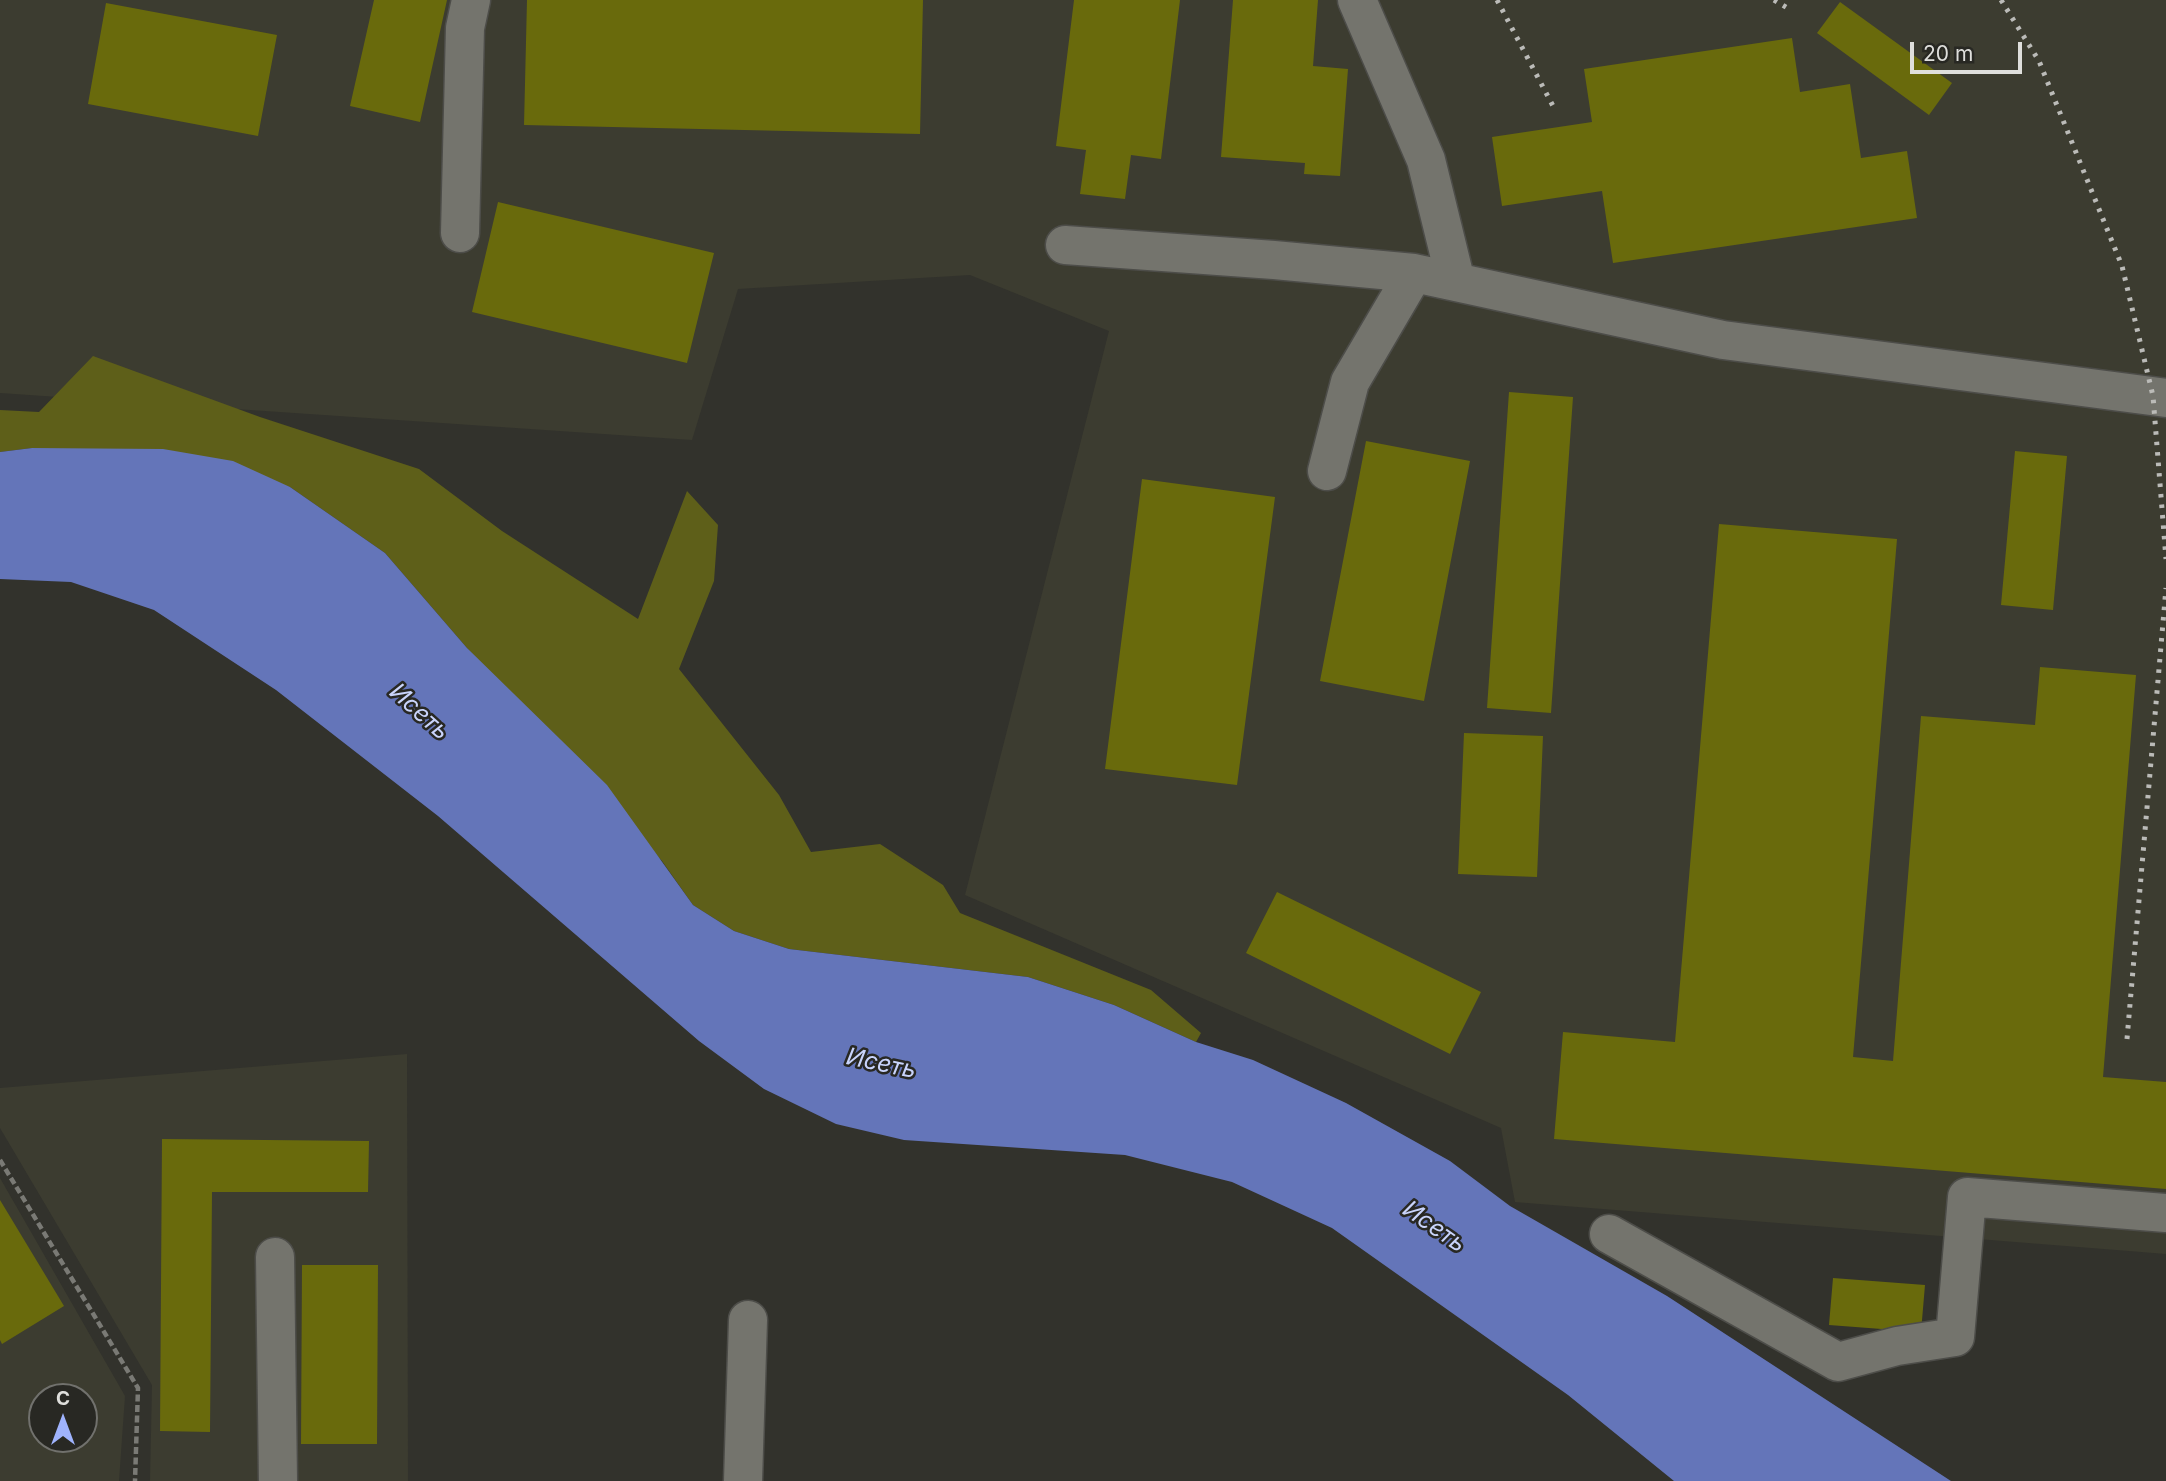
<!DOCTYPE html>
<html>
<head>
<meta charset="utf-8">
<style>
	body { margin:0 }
	#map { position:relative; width:2166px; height:1481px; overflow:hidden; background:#32322c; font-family:Inter,sans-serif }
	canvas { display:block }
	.north { position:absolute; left:28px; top:1383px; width:70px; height:70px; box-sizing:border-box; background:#282823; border:2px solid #71716d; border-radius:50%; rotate:0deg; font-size:19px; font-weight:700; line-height:28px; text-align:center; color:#dfdfdc }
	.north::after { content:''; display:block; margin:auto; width:24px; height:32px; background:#9fb3fd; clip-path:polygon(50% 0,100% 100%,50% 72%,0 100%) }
	.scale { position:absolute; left:1910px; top:42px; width:112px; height:32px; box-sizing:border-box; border:4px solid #dfdfdc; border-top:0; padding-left:9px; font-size:21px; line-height:24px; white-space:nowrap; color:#dfdfdc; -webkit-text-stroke:5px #282823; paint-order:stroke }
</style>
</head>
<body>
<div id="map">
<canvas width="2166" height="1481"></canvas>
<div class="north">С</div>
<div class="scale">20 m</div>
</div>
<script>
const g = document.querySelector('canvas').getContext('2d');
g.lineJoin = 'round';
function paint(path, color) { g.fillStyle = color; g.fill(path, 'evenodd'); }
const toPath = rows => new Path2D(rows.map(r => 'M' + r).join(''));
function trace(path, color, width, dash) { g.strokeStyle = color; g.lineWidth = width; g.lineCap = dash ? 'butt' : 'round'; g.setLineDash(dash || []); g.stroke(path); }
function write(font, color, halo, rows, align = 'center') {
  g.font = font + ' Inter,sans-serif'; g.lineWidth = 5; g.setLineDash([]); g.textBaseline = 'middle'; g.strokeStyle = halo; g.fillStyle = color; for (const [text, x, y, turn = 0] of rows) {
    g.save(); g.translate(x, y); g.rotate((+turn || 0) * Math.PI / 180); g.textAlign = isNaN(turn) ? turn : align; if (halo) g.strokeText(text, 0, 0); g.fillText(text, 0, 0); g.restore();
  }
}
const built = toPath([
	[0,0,2166,0,2166,1254,1515,1202,1501,1128,965,895,1109,331,970,275,738,289,692,440,0,393],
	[407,1054,408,1481,150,1481,152,1385,0,1128,0,1088],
	[0,1178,125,1396,119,1481,0,1481],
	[42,1397,84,1397,84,1439,42,1439]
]);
const green = toPath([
	[93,356,260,417,419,469,502,531,638,619,687,491,718,525,714,581,679,669,779,795,811,852,880,844,943,885,960,913,1151,990,1201,1033,1196,1042,1114,1005,1028,977,789,949,734,931,693,905,662,861,467,648,385,553,290,487,32,448,0,452,0,410,39,412]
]);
const water = toPath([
	[32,448,163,449,233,461,290,487,385,553,467,648,607,785,693,905,734,931,789,949,1028,977,1114,1005,1196,1042,1253,1060,1346,1103,1450,1161,1510,1206,1667,1296,1951,1481,1674,1481,1568,1395,1332,1228,1232,1182,1125,1155,904,1140,836,1124,764,1089,699,1041,438,816,276,690,154,610,71,582,0,579,0,452]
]);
const building = toPath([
	[374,0,447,0,420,122,350,106],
	[527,0,923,0,920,134,524,125],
	[1074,0,1180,0,1161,159,1131,155,1125,199,1080,194,1086,150,1056,146],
	[1233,0,1318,0,1313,66,1348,69,1340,176,1304,174,1305,163,1221,157],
	[1840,2,1952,83,1929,115,1817,33],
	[106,3,277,35,258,136,88,104],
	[1792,38,1800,92,1850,84,1861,158,1907,151,1917,218,1613,263,1602,191,1502,206,1492,137,1592,122,1584,69],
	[498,202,714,253,687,363,472,312],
	[1509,392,1573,397,1551,713,1487,708],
	[1366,441,1470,461,1424,701,1320,681],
	[2015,451,2067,456,2053,610,2001,605],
	[1142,479,1275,497,1237,785,1105,769],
	[1719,524,1897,539,1853,1057,1893,1061,1921,716,2035,725,2040,667,2136,675,2103,1077,2166,1082,2166,1189,1554,1139,1563,1032,1675,1042],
	[1464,733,1543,736,1537,877,1458,874],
	[1277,892,1481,992,1450,1054,1246,953],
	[162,1139,369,1141,368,1192,212,1192,210,1432,160,1431],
	[0,1200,64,1306,2,1344,0,1340],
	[302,1265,378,1265,377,1444,301,1444],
	[1833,1278,1925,1285,1921,1332,1829,1325]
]);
const path = toPath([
	[0,1160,138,1388,135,1481]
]);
const minor = toPath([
	[1357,0,1426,160,1456,282],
	[460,233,465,28,471,0],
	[1065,245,1274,260,1414,273,1723,340,2166,398],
	[1327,471,1350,382,1414,273],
	[1609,1234,1838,1362,1897,1346,1955,1337,1967,1197,2166,1213],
	[275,1257,278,1481],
	[743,1481,748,1320]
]);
const rail = toPath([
	[1497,0,1553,106],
	[1774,0,1789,9],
	[2001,0,2039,61,2122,266,2153,396,2166,559],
	[2127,1039,2166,588]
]);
const waterNames = [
	["Исеть",419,712,42],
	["Исеть",881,1064,12],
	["Исеть",1434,1227,35]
];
paint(built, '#3c3c30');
paint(green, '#5e5f19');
paint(water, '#6475b9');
paint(building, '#696a0c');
trace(minor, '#4d4d49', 41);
trace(path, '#7a7a75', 4.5, [7, 3.5]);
trace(minor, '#74746d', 38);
trace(rail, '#bbbbb8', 5, [3.5, 7]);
write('italic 24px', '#c9d4fb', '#282823', waterNames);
</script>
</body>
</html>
